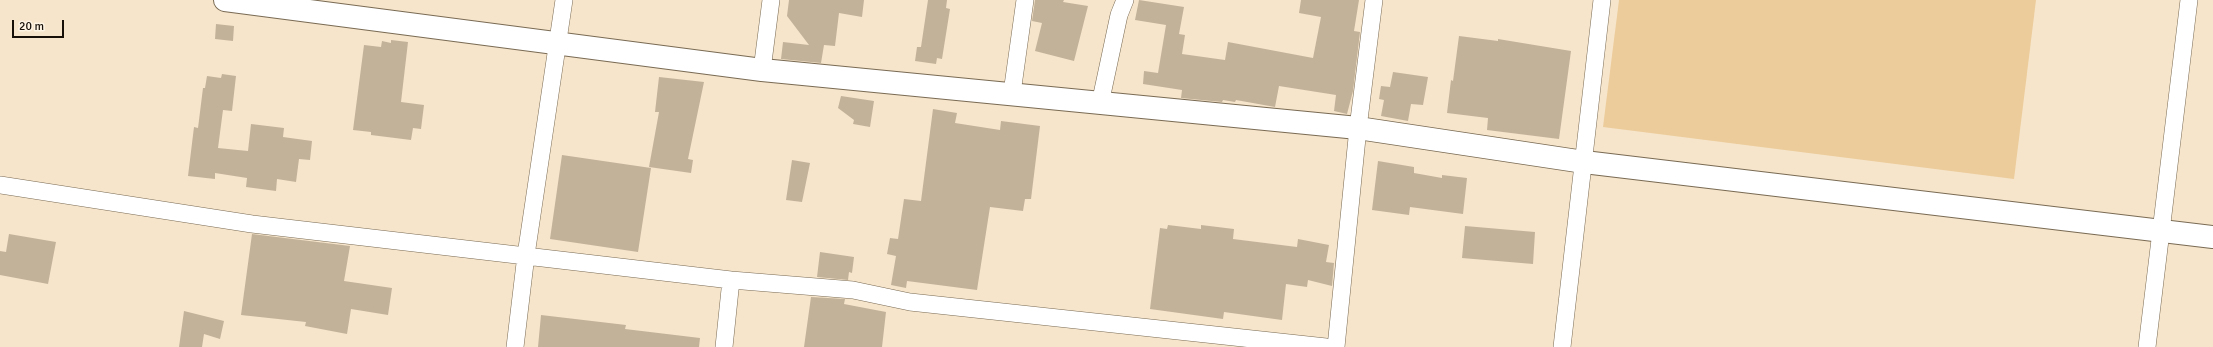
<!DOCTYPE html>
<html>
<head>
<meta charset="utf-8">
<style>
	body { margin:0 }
	#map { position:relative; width:2213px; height:347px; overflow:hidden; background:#f6e5cb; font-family:Signika,sans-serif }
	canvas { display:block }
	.scale { position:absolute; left:12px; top:20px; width:52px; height:18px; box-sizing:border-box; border:2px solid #161008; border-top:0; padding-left:5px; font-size:12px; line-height:14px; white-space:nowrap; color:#161008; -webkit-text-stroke:3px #fef4e4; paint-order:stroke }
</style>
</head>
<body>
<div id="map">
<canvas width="2213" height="347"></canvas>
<div class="scale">20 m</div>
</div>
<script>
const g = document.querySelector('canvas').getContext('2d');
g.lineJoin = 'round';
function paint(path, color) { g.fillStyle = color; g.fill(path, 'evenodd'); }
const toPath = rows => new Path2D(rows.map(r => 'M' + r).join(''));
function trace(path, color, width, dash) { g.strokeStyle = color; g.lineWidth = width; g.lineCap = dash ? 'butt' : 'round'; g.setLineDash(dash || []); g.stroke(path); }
const green = toPath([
	[1619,0,2036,0,2014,179,1603,127]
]);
const building = toPath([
	[789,0,864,0,862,17,839,13,835,46,824,45,821,63,781,59,783,42,809,45,787,16],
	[928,0,947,0,946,8,950,9,942,59,937,58,936,64,915,61,917,47,921,47],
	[1035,0,1064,0,1063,2,1088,6,1074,61,1035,51,1042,23,1032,21],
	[1139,0,1184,7,1179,34,1185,35,1182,54,1225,60,1228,42,1313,58,1321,17,1299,13,1301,0,1359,0,1354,31,1360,32,1353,91,1347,114,1334,111,1336,95,1279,86,1275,107,1236,100,1235,102,1223,100,1222,102,1181,98,1182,90,1143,84,1144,71,1158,73,1166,25,1135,20],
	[216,24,234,26,233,41,215,39],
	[1459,36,1498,41,1498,39,1571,51,1559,139,1487,130,1488,118,1447,113,1451,80,1453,81],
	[391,40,408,42,401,102,424,105,421,129,413,128,411,140,371,135,371,132,353,130,364,45,381,47,382,41,391,43],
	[1393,72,1428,77,1423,105,1411,104,1408,121,1381,116,1384,100,1379,99,1381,86,1390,87],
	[222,74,236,76,232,111,223,110,218,148,248,151,251,124,284,128,283,137,312,141,310,160,299,159,296,182,277,179,276,191,246,187,247,178,215,173,215,179,188,176,194,127,198,128,203,88,205,88,207,76,221,78],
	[659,77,704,82,688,159,693,160,691,173,649,167,659,112,655,112],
	[841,96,874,101,870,127,853,124,854,120,838,108],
	[933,109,957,113,955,123,1000,130,1001,121,1040,126,1031,199,1025,199,1023,211,990,207,977,290,907,281,906,288,891,285,896,256,887,254,890,238,898,239,904,199,921,201],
	[562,155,651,168,638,252,550,239],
	[792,160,810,163,802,202,786,200],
	[1378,161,1414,167,1414,173,1442,178,1442,175,1467,178,1463,214,1410,207,1409,215,1372,210],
	[1168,225,1201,229,1201,225,1234,229,1233,239,1297,247,1298,239,1329,245,1326,262,1334,263,1332,286,1308,280,1307,287,1286,284,1282,320,1224,312,1223,319,1150,309,1160,228,1167,229],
	[1465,226,1535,232,1533,264,1462,258],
	[9,234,56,242,48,284,0,275,0,251,6,252],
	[252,234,350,246,344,281,392,288,388,315,351,309,347,334,305,326,306,322,241,315],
	[820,252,854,257,852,273,849,272,848,280,817,277],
	[811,297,845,299,844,304,886,312,882,347,804,347],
	[184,311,224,321,220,339,204,334,202,347,179,347],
	[541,315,626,325,625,329,700,338,699,347,538,347]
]);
const minor = toPath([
	[762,70,771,0],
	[1012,93,1025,0],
	[1100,104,1119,15,1125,0],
	[0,185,252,224,731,280,853,290,910,302,1326,347],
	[515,347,526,255,564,0],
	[724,347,731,280],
	[1336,347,1358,128,1374,0],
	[1562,347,1602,0],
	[2147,347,2189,0]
]);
const tertiary = toPath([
	[225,0,762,70,1358,128,1584,162,2213,237]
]);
paint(green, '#eccc9b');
paint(building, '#c3b29a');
trace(minor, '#796a53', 18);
trace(tertiary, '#796a53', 24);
trace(minor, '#fff', 17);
trace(tertiary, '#fff', 22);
</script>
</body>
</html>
